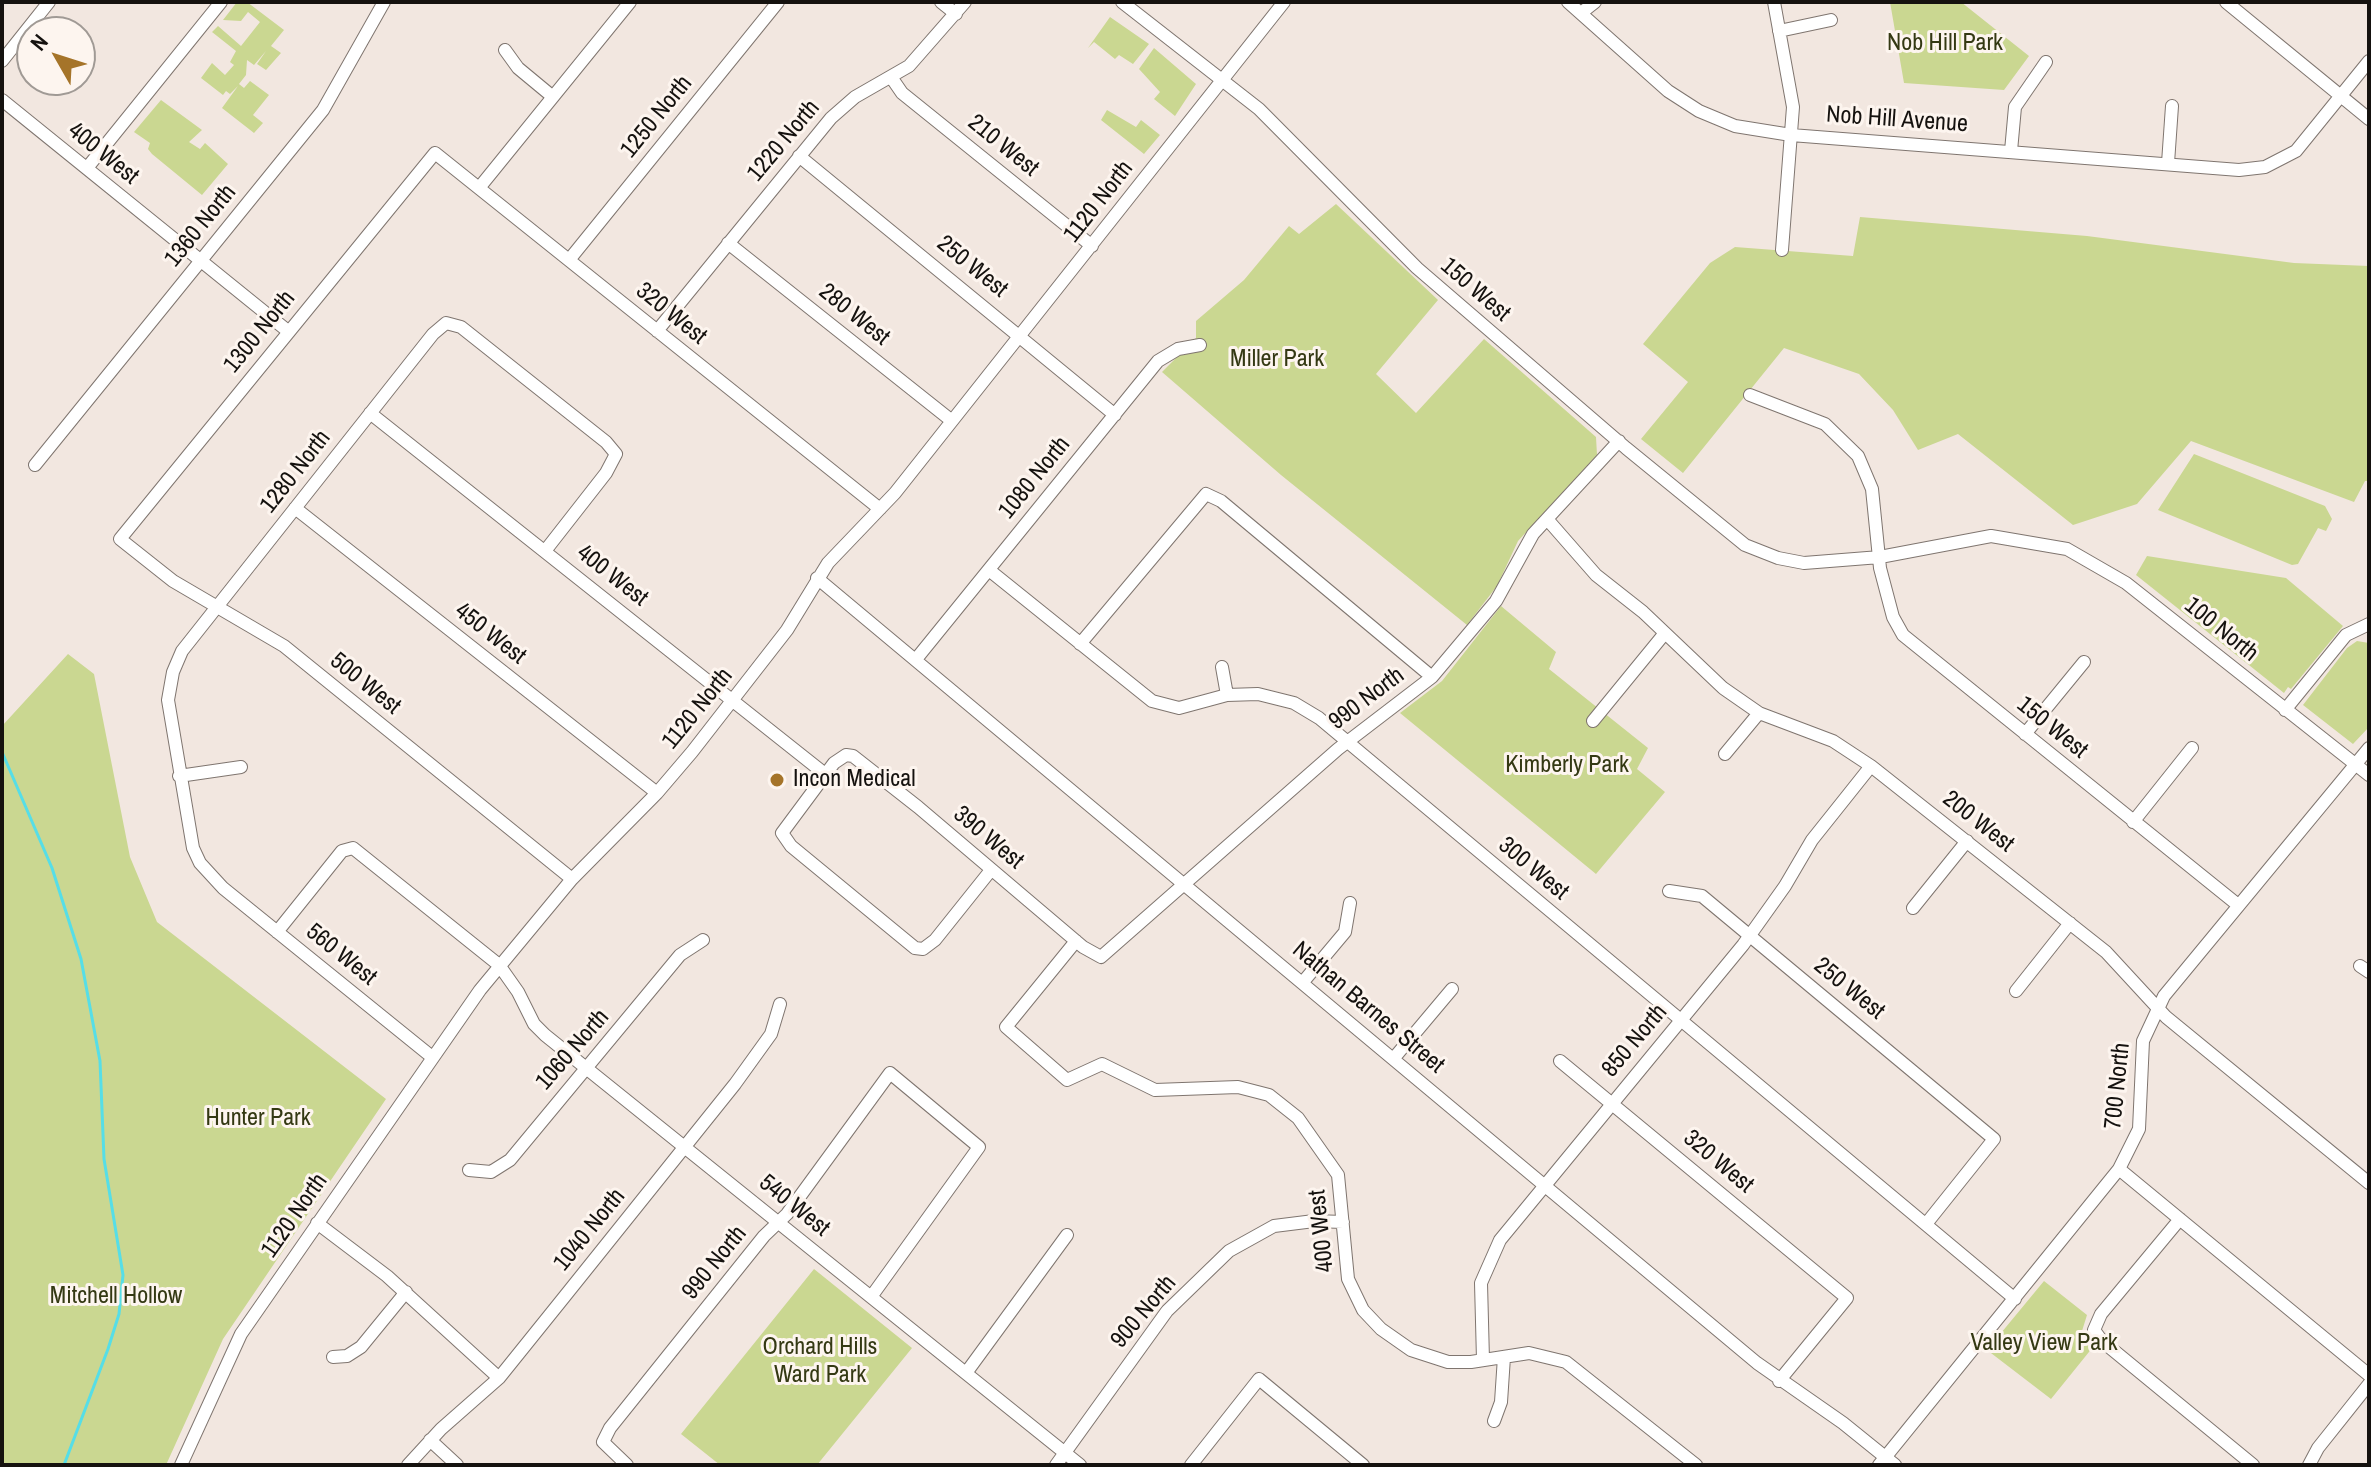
<!DOCTYPE html>
<html>
<head>
<meta charset="utf-8">
<style>
	body { margin:0 }
	#map { position:relative; width:2371px; height:1467px; overflow:hidden; background:#f2e7e0; font-family:"Archivo Narrow",sans-serif }
	canvas { display:block }
	.frame { position:absolute; inset:0; border:4px solid #15120f; pointer-events:none }
	.north { position:absolute; left:16px; top:16px; width:80px; height:80px; box-sizing:border-box; background:#fdf5ef; border:2px solid #a09a95; border-radius:50%; rotate:309deg; font-size:22px; font-weight:700; line-height:32px; text-align:center; color:#15120f }
	.north::after { content:''; display:block; margin:auto; width:28px; height:36px; background:#a57429; clip-path:polygon(50% 0,100% 100%,50% 72%,0 100%) }
</style>
</head>
<body>
<div id="map">
<canvas width="2371" height="1467"></canvas>
<div class="frame"></div>
<div class="north">N</div>
</div>
<script>
const g = document.querySelector('canvas').getContext('2d');
g.lineJoin = 'round';
function paint(path, color) { g.fillStyle = color; g.fill(path, 'evenodd'); }
const toPath = rows => new Path2D(rows.map(r => 'M' + r).join(''));
function trace(path, color, width, dash) { g.strokeStyle = color; g.lineWidth = width; g.lineCap = dash ? 'butt' : 'round'; g.setLineDash(dash || []); g.stroke(path); }
function write(font, color, halo, rows, align = 'center') {
  g.font = font + ' "Archivo Narrow",sans-serif'; g.lineWidth = 6; g.setLineDash([]); g.textBaseline = 'middle'; g.strokeStyle = halo; g.fillStyle = color; for (const [text, x, y, turn = 0] of rows) {
    g.save(); g.translate(x, y); g.rotate((+turn || 0) * Math.PI / 180); g.textAlign = isNaN(turn) ? turn : align; if (halo) g.strokeText(text, 0, 0); g.fillText(text, 0, 0); g.restore();
  }
}
const green = toPath([
	[237,2,247,2,284,30,271,46,281,53,266,70,257,64,266,51,254,65,247,60,246,75,239,84,244,88,250,81,269,95,253,115,263,123,254,133,222,108,238,86,230,94,226,91,223,95,201,78,212,63,225,75,234,65,230,62,236,51,212,32,218,26,241,46,260,22,248,12,241,21,223,20],
	[1890,2,1961,2,2029,56,2004,90,1904,83],
	[1110,17,1149,44,1133,64,1119,55,1115,59,1094,42,1088,48],
	[1154,48,1196,84,1175,116,1154,99,1160,92,1139,69],
	[161,100,202,130,189,142,200,149,205,143,228,164,202,195,152,154,148,149,150,143,134,132],
	[1107,110,1136,127,1141,120,1160,135,1144,154,1101,120],
	[1336,204,1438,300,1376,374,1416,413,1484,339,1596,437,1597,455,1518,541,1497,586,1467,625,1281,475,1162,372,1196,338,1196,321,1244,280,1289,226,1299,234],
	[1860,217,2087,236,2294,263,2369,266,2369,481,2365,481,2354,502,2191,441,2137,504,2073,525,1958,434,1918,450,1893,410,1859,374,1784,348,1683,473,1641,439,1688,382,1643,344,1710,263,1735,247,1853,256],
	[2194,454,2325,506,2332,519,2326,531,2318,528,2298,564,2292,565,2158,510],
	[2147,556,2286,578,2343,626,2291,689,2288,687,2284,693,2136,575],
	[1501,606,1556,652,1549,669,1648,748,1637,769,1665,792,1596,874,1400,713,1442,681],
	[2357,641,2369,643,2369,727,2353,744,2303,705,2347,648],
	[68,654,94,674,130,857,157,922,386,1099,223,1339,166,1465,2,1465,2,726],
	[814,1269,912,1348,817,1465,720,1465,681,1434],
	[2044,1281,2087,1315,2082,1331,2093,1347,2051,1399,1987,1350]
]);
const stream = toPath([
	[2,752,52,868,81,959,100,1061,104,1159,123,1275,119,1314,108,1349,64,1465]
]);
const minor = toPath([
	[941,2,956,14],
	[1122,2,1259,109,1417,268,1626,448,1745,545,1778,558,1804,563,1880,557,1991,536,2067,549,2126,583,2369,775],
	[1568,2,1668,91,1699,111,1735,126,1791,135,2239,170,2265,167,2296,151,2369,61],
	[1774,2,1793,107,1782,250],
	[2226,2,2369,119],
	[1581,13,1595,2],
	[1779,31,1831,20],
	[505,50,518,68,553,97],
	[2,61,49,2],
	[891,77,902,93,1092,246],
	[2,100,289,332],
	[2011,151,2015,107,2046,62],
	[799,156,1115,415],
	[2168,163,2172,106],
	[87,168,221,2],
	[479,188,630,2],
	[728,243,952,421],
	[569,260,778,2],
	[657,331,831,118,855,97,909,66,965,2],
	[1750,395,1825,424,1858,456,1872,489,1880,568,1893,617,1903,635,2238,905],
	[370,413,825,774],
	[35,465,323,110,384,2],
	[295,508,657,793],
	[1547,519,1596,575,1643,612,1723,688,1759,713,1833,741,1871,766,2106,952,2166,1017,2369,1183],
	[989,570,1152,701,1179,708,1227,695,1258,694,1294,703,1319,718,2015,1299],
	[817,578,1757,1363,1843,1423,1895,1465],
	[1080,644,1206,494,1221,501,1432,677],
	[917,658,1158,361,1178,349,1200,345],
	[1222,667,1227,695],
	[2285,710,2346,635,2369,624],
	[1593,721,1665,633],
	[2025,734,2084,662],
	[1725,754,1759,713],
	[179,776,241,767],
	[2133,822,2192,748],
	[991,870,935,940,923,949,915,948,791,846,782,833,834,763,846,755,853,756,918,807,1083,947,1101,957,1338,749,1432,677,1496,601,1533,534,1619,441],
	[572,879,284,646,173,581,120,539,435,153,880,509],
	[1669,891,1702,896,1994,1139,1926,1224],
	[1913,908,1967,841],
	[277,932,342,851,353,848,499,965,518,992,534,1024,545,1035,1080,1465],
	[1076,941,1006,1027,1067,1080,1102,1064,1155,1090,1238,1087,1269,1095,1298,1118,1338,1175,1348,1279,1363,1310,1381,1329,1411,1350,1448,1362,1471,1362,1529,1353,1566,1362,1696,1465],
	[2360,966,2369,972],
	[1303,982,1345,932,1350,903],
	[2016,991,2070,923],
	[432,1057,223,888,200,863,193,848,168,700,173,672,182,651,433,334,446,323,461,327,606,442,616,454,606,473,545,551],
	[1394,1058,1452,989],
	[1560,1061,1847,1298,1779,1381],
	[2119,1169,2369,1375],
	[469,1170,491,1172,510,1160,680,955,703,940],
	[2180,1219,2101,1314,2094,1330,2102,1341,2253,1465],
	[317,1223,387,1276,499,1378],
	[333,1357,347,1356,361,1347,406,1292],
	[1483,1360,1481,1283,1500,1240,1743,945,1785,886,1812,840,1871,766],
	[966,1373,1067,1235],
	[1494,1421,1501,1402,1504,1357],
	[430,1440,457,1465],
	[181,1465,241,1334,480,990,572,879,657,793,692,752,787,630,828,563,895,493,1284,2],
	[408,1465,441,1429,499,1378,565,1296,735,1084,771,1034,780,1004],
	[627,1465,603,1442,610,1428,764,1236,787,1214,890,1073,979,1147,871,1297],
	[1056,1465,1167,1311,1229,1251,1274,1226,1314,1221,1343,1222],
	[1191,1465,1259,1379,1363,1465],
	[1879,1465,2119,1169,2139,1129,2143,1041,2164,996,2369,748],
	[2309,1465,2318,1448,2369,1384]
]);
const markers = [
	[777,780,8,"#a57429"]
];
const parkNames = [
	["Nob Hill Park",1945,44],
	["Miller Park",1277,360],
	["Kimberly Park",1567,766],
	["Hunter Park",258,1119],
	["Mitchell Hollow",116,1297],
	["Valley View Park",2044,1344],
	["Orchard Hills",820,1348],
	["Ward Park",820,1376]
];
const streetNames = [
	["1250 North",657,117,-51],
	["Nob Hill Avenue",1897,120,4],
	["1220 North",784,141,-50],
	["210 West",1003,146,39],
	["400 West",103,154,39],
	["1120 North",1099,202,-52],
	["1360 North",201,226,-51],
	["250 West",972,267,39],
	["150 West",1475,290,41],
	["320 West",671,314,39],
	["280 West",854,315,39],
	["1300 North",260,332,-51],
	["1280 North",296,472,-52],
	["1080 North",1035,478,-51],
	["400 West",612,576,38],
	["100 North",2221,630,39],
	["450 West",490,634,38],
	["500 West",365,684,39],
	["990 North",1367,699,-37],
	["1120 North",698,709,-51],
	["150 West",2052,728,39],
	["200 West",1978,822,38],
	["390 West",988,838,40],
	["300 West",1533,869,40],
	["560 West",341,955,39],
	["250 West",1849,989,39],
	["Nathan Barnes Street",1368,1008,40],
	["850 North",1635,1041,-50],
	["1060 North",573,1050,-49],
	["700 North",2118,1086,-84],
	["320 West",1718,1162,40],
	["540 West",794,1206,39],
	["1120 North",295,1216,-55],
	["1040 North",590,1230,-51],
	["400 West",1322,1231,-96],
	["990 North",715,1263,-51],
	["900 North",1144,1312,-50]
];
const poiNames = [
	["Incon Medical",793,780]
];
paint(green, '#cad791');
trace(stream, '#56dee7', 3);
trace(minor, '#7f756f', 14);
trace(minor, '#fff', 12);
for (const [x, y, r, color] of markers) { const dot = new Path2D(); dot.arc(x, y, r, 0, 2 * Math.PI); g.fillStyle = color; g.fill(dot); trace(dot, '#fdf5ef', 3); }
write('24px', '#343913', '#fdf5ef', parkNames);
write('24px', '#15120f', '#fdf5ef', streetNames);
write('24px', '#15120f', '#fdf5ef', poiNames, 'left');
</script>
</body>
</html>
